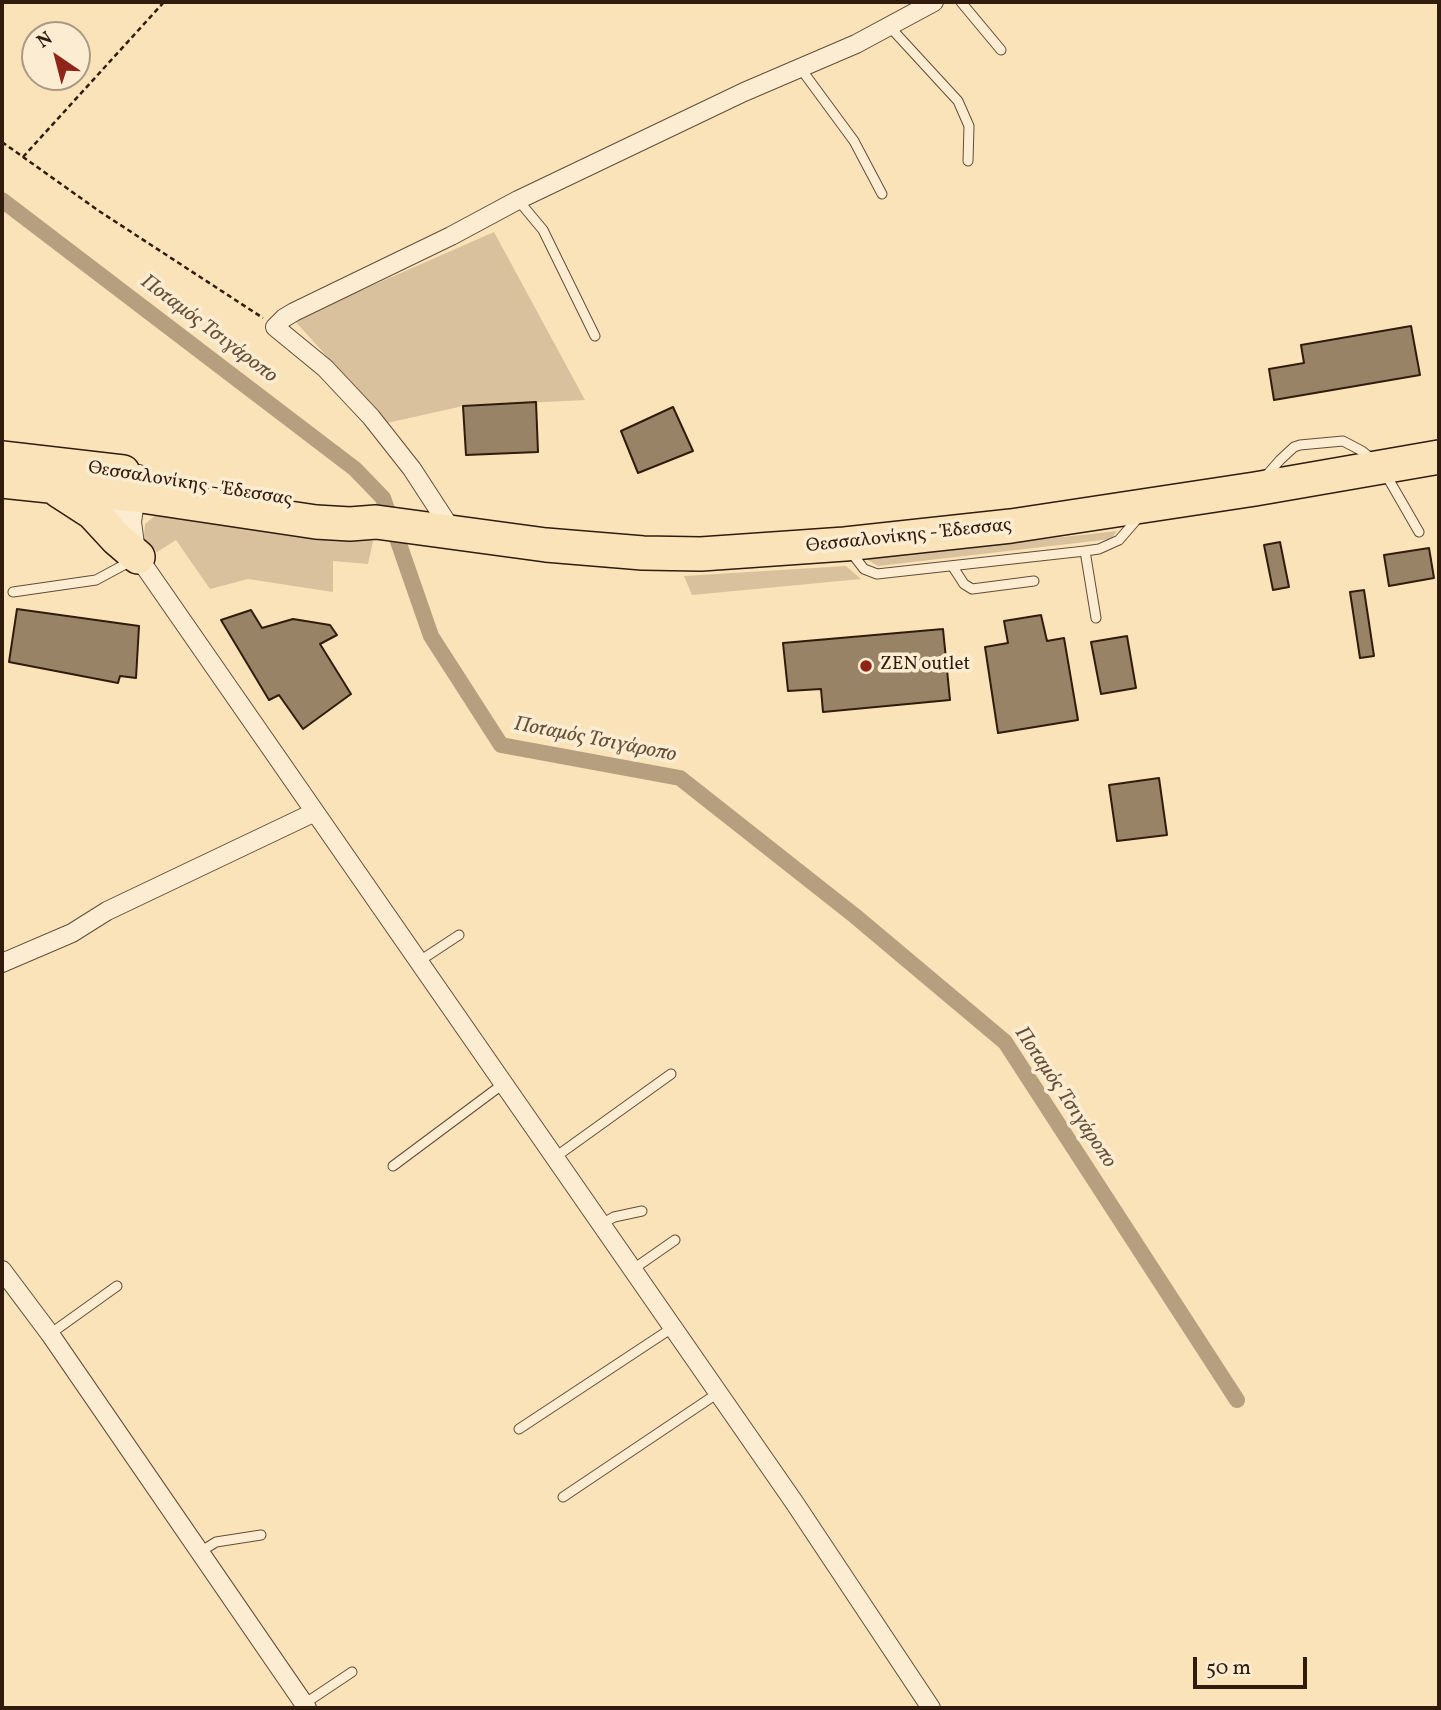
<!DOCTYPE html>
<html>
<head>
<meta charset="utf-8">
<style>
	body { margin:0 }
	#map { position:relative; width:1441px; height:1710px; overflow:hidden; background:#fae3b9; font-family:Vollkorn,serif }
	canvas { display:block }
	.frame { position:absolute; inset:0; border:4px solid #301b0d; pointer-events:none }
	.north { position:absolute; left:21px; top:21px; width:70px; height:70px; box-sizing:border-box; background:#fcedd2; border:2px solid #aa9983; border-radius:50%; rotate:325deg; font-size:19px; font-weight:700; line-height:28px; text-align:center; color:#301b0d }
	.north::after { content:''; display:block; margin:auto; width:24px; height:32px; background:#8f2418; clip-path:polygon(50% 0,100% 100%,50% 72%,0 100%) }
	.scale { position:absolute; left:1193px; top:1657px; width:114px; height:32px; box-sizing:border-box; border:4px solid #301b0d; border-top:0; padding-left:9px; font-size:21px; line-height:24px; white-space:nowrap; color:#301b0d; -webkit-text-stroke:5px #fcedd2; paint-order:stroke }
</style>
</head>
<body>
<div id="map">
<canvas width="1441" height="1710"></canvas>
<div class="frame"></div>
<div class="north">N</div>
<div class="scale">50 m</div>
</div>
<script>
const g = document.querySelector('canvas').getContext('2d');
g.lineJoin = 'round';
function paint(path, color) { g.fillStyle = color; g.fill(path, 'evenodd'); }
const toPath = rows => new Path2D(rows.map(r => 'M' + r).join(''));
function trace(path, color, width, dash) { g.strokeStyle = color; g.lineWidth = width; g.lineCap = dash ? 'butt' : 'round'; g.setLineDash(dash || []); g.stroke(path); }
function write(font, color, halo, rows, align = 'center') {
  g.font = font + ' Vollkorn,serif'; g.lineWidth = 7; g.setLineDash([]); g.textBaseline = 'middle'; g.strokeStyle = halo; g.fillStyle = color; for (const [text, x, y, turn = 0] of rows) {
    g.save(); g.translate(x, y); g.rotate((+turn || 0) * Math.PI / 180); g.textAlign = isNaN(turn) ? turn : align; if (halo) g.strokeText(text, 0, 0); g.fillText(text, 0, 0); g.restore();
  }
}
const green = toPath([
	[494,232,585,400,463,406,387,423,294,320],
	[157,514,311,534,373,541,368,564,333,561,333,592,248,579,210,589,176,540,157,552,144,537,145,524],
	[1117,531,1111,539,878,566,866,559],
	[846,566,861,579,692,595,684,576]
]);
const canal = toPath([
	[2,200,355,469,383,498,431,636,501,745,680,778,855,916,1005,1042,1237,1400]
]);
const building = toPath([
	[1411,326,1420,375,1274,400,1269,369,1304,363,1301,345,1411,326],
	[536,402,538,452,466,455,463,406,536,402],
	[673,407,693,451,638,473,621,431,673,407],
	[1280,542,1289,587,1273,590,1264,545,1280,542],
	[1429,548,1434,578,1389,586,1384,555,1429,548],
	[1364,590,1374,656,1360,658,1350,592,1364,590],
	[17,609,139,626,136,678,120,676,118,683,9,662,17,609],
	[251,610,262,628,293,619,330,625,337,635,320,644,351,694,303,729,279,695,269,700,221,620,251,610],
	[1041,615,1047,641,1064,638,1078,720,998,733,985,647,1008,643,1004,621,1041,615],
	[943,629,950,700,823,712,821,689,788,691,783,643,943,629],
	[1127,636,1136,688,1101,694,1091,642,1127,636],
	[1159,778,1167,835,1117,841,1109,785,1159,778]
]);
const path = toPath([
	[2,142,99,211,263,318],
	[23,157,164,2]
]);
const lane = toPath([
	[961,2,1001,50],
	[889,26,958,101,969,126,968,161],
	[801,69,854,141,882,194],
	[518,200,543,230,595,336],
	[1385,473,1419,532],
	[1266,476,1280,460,1294,447,1300,445,1343,441,1362,451,1373,460],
	[850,551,864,569,877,574,1085,551,1099,549,1119,540,1138,518],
	[1085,551,1096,618],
	[953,567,964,584,972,589,1034,581],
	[13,592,96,580,133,560],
	[418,962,459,935],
	[554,1158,671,1074],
	[393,1166,503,1084],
	[600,1225,614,1217,642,1211],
	[632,1270,675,1240],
	[50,1334,117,1286],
	[519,1429,672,1328],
	[563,1497,718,1393],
	[200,1552,216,1542,261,1535],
	[304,1704,352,1672]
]);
const street = toPath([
	[123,487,119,518,122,528,138,557,794,1502,931,1708],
	[453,532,412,469,371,417,325,368,275,327,284,318,294,312,451,236,518,200,744,92,856,44,934,2],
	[135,544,132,522,139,474],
	[2,963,72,933,107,911,315,812],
	[2,1270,50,1334,307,1708]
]);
const highway = toPath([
	[2,458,123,472],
	[2,481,135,495,316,522,350,524,376,522,546,545,643,553,701,554,845,544,1011,526,1255,489,1439,457],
	[59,491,93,513,117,539,138,557]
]);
const markers = [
	[866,666,7,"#8f2418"]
];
const streetNames = [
	["Θεσσαλονίκης - Έδεσσας",190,485,9],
	["Θεσσαλονίκης - Έδεσσας",909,537,-6]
];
const poiNames = [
	["ZEN outlet",880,666]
];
const waterNames = [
	["Ποταμός Τσιγάροπο",208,330,37],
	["Ποταμός Τσιγάροπο",595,741,11],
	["Ποταμός Τσιγάροπο",1064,1098,56]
];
paint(green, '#d8c19c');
trace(canal, '#b59f7f', 16);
paint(building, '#998366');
trace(building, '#301b0d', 2);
trace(lane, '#624d38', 11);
trace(street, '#624d38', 20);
trace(highway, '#301b0d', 36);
trace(path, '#301b0d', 2.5, [5, 3.5]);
trace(lane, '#fcedd2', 9);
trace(street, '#fcedd2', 18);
trace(highway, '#fae3b9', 33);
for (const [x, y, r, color] of markers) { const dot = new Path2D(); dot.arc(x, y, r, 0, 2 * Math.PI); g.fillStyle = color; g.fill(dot); trace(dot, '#fcedd2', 2.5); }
write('19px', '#301b0d', '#fcedd2', streetNames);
write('19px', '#301b0d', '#fcedd2', poiNames, 'left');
write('italic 21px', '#65503b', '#fcedd2', waterNames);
</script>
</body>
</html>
